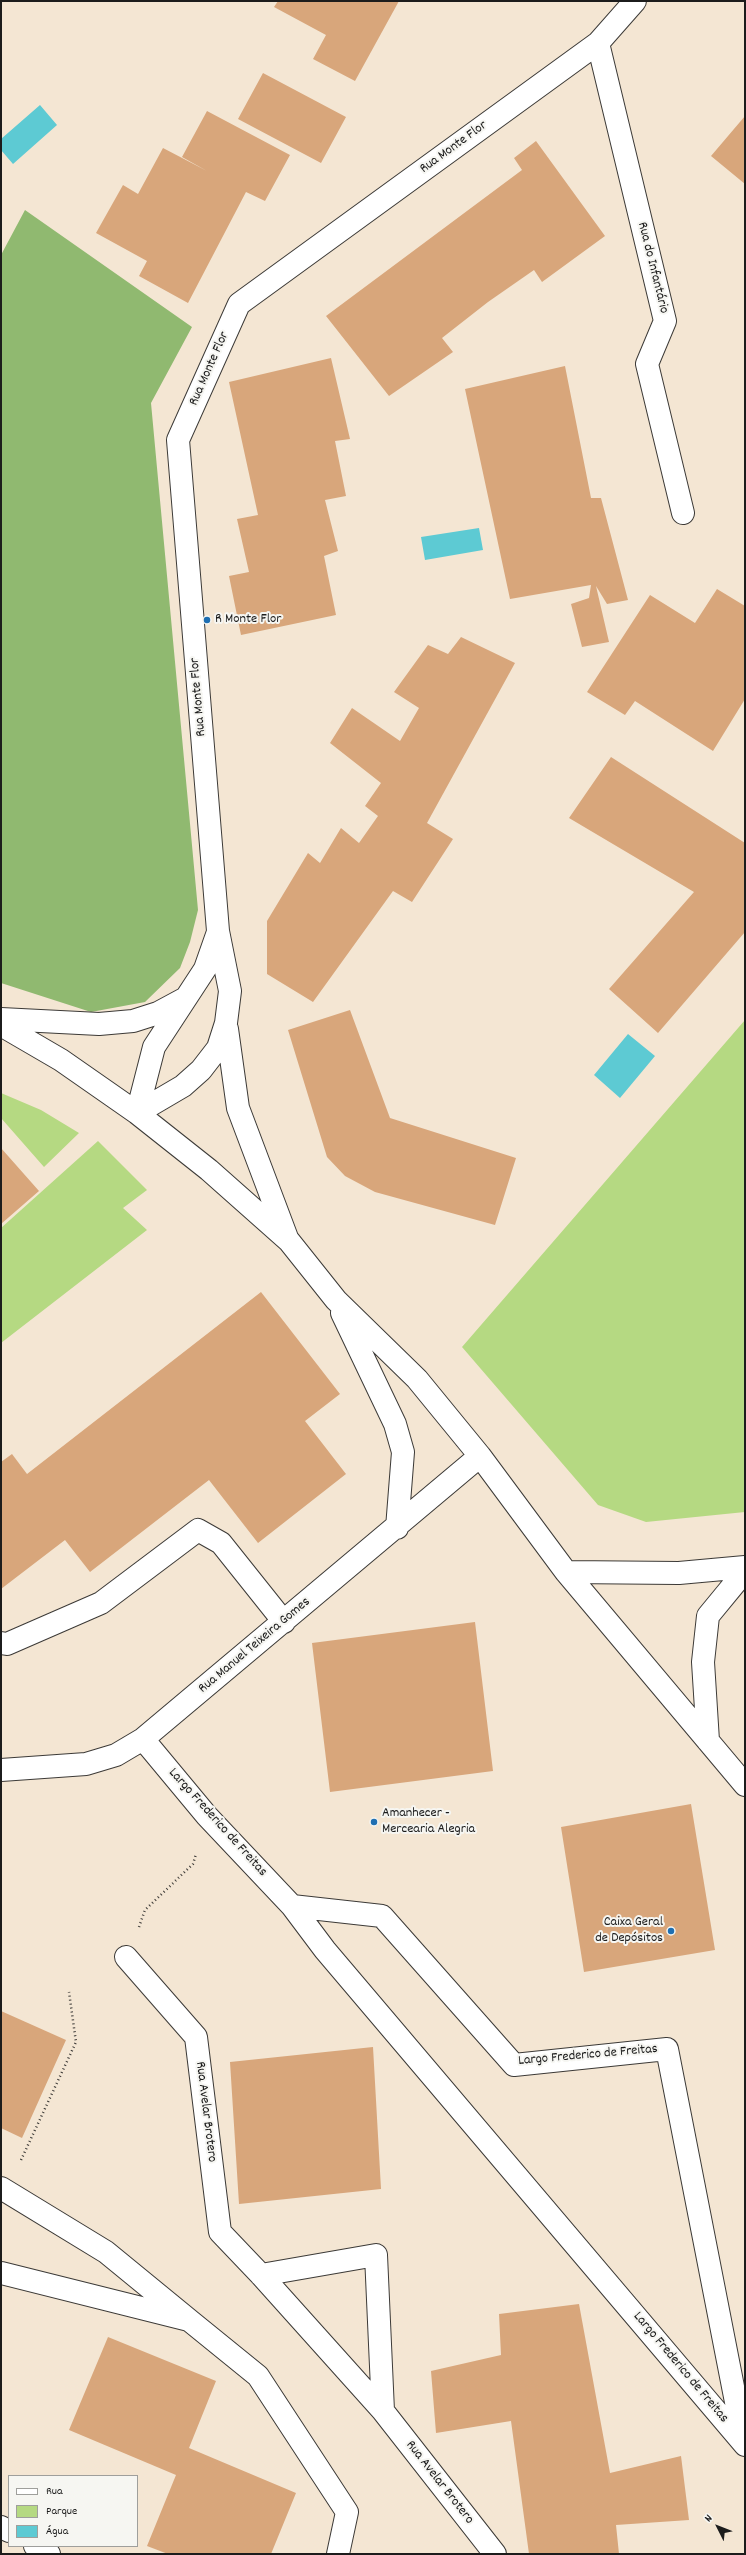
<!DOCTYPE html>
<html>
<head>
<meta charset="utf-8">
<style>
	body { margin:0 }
	#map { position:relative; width:746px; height:2555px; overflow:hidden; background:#f4e6d3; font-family:Dekko,sans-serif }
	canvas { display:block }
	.frame { position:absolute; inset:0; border:2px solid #1c1c1c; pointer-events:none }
	.legend { position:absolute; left:8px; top:2475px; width:130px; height:72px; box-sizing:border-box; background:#f6f6f2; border:1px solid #9f9f9c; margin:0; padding:5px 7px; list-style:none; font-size:12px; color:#1c1c1c }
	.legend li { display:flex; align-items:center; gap:8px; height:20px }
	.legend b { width:20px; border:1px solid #9f9f9c }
	.north { position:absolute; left:698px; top:2507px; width:40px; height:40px; -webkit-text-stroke:3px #f6f6f2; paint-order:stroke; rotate:312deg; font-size:11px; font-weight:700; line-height:16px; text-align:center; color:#1c1c1c }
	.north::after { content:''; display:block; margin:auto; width:14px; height:18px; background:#1c1c1c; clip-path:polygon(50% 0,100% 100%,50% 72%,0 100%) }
</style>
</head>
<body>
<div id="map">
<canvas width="746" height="2555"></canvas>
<div class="frame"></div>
<ul class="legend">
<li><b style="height:5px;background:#fff"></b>Rua</li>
<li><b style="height:11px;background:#b5d982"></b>Parque</li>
<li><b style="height:11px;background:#5dcad3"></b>Água</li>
</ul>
<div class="north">N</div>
</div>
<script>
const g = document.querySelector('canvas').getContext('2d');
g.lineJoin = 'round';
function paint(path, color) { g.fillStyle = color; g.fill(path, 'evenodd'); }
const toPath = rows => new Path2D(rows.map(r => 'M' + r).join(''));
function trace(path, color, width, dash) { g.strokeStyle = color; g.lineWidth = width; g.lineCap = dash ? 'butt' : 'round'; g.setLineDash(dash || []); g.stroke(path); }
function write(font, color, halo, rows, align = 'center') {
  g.font = font + ' Dekko,sans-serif'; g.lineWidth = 4; g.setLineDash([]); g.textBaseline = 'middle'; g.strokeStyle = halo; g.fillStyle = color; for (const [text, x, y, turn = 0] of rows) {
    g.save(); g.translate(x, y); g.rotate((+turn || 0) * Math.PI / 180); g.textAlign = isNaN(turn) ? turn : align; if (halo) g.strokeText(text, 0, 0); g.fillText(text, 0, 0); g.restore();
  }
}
const green = toPath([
	[745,1020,745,1512,646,1522,598,1505,462,1347],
	[1,1093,41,1110,79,1133,44,1167,1,1118],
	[98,1141,147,1190,123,1208,147,1230,1,1343,1,1228]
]);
const forest = toPath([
	[25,210,192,327,151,403,198,910,190,942,180,968,145,1002,91,1012,1,983,1,255]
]);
const water = toPath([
	[40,105,57,125,13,164,1,150,1,139],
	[479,528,483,550,425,560,421,537],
	[628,1034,655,1056,620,1098,594,1075]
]);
const building = toPath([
	[278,1,399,1,355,81,313,59,326,35,274,7],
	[263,73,346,117,321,163,238,119],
	[207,111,290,155,265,201,246,192,188,303,139,276,147,261,96,233,123,185,138,194,163,148,207,171,182,157],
	[745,116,745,184,711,156],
	[536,141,605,236,542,282,534,270,488,302,442,338,453,352,389,396,326,316,522,170,514,158],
	[331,358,350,439,335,441,346,496,325,500,338,551,324,556,336,615,241,635,229,576,249,572,237,519,258,515,229,382],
	[565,366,591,498,601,498,628,600,607,604,596,586,609,642,582,647,571,604,589,598,591,585,510,599,465,389],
	[717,589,745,606,745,699,713,751,635,701,625,715,587,692,650,595,695,623],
	[461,637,515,663,427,823,453,839,412,902,393,891,313,1002,267,974,267,921,308,853,320,863,341,828,359,843,378,816,365,806,381,783,330,743,352,708,400,741,419,708,394,692,428,645,448,654],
	[611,757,745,843,745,932,658,1033,609,989,694,892,569,818],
	[350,1010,390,1118,516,1158,495,1225,375,1192,345,1176,327,1157,288,1030],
	[1,1148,39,1191,1,1224],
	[261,1292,340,1394,305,1421,346,1474,258,1543,209,1480,90,1572,65,1540,1,1589,1,1462,12,1454,27,1474],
	[475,1622,493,1771,330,1792,312,1643],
	[691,1804,715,1950,584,1972,561,1827],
	[1,2011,66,2040,22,2138,1,2128],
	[373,2047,381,2189,239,2204,230,2062],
	[579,2304,610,2473,681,2456,689,2520,616,2525,619,2554,529,2554,511,2421,436,2433,431,2371,501,2355,499,2314],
	[108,2337,216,2381,189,2448,296,2493,271,2554,168,2554,147,2546,176,2475,69,2430]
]);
const path = toPath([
	[139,1927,145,1910,193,1864,196,1854],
	[21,2160,76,2042,69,1992]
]);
const minor = toPath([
	[598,43,665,321,647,364,683,513],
	[1,1019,99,1024,133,1021,158,1013,184,999],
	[1,1025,61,1060,137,1113,209,1170,289,1241,336,1300,417,1379,480,1456,566,1572,745,1785],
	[227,1029,238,1108,287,1238],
	[137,1113,183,1086,201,1070,218,1048,226,1023,230,991,218,931,178,440,239,304,598,43,635,1],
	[137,1113,154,1047,205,969,218,932],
	[342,1313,395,1424,403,1452,397,1528],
	[566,1572,679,1573,745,1567],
	[1,1643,7,1644,101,1603,198,1530,221,1543,284,1622],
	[143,1739,207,1816,292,1906,325,1950,745,2445],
	[708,1741,703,1662,708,1616,745,1571],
	[1,1770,86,1764,116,1755,143,1739,480,1456],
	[292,1906,382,1916,514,2065,667,2049,744,2443],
	[126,1957,196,2037,220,2232,261,2275,383,2411,495,2554],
	[1,2188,106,2252,189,2320,1,2273],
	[261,2275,376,2255,383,2411],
	[189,2320,258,2376,347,2512,338,2554],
	[1,2527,9,2531],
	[35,2546,49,2554]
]);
const markers = [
	[207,620,4,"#1f6fb2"],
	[374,1822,4,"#1f6fb2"],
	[671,1931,4,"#1f6fb2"]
];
const streetNames = [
	["Rua Monte Flor",454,148,-36],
	["Rua do Infantário",652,268,76],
	["Rua Monte Flor",210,369,-66],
	["Rua Monte Flor",199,697,-95],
	["Rua Manuel Teixeira Gomes",255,1646,-40],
	["Largo Frederico de Freitas",217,1823,48],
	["Largo Frederico de Freitas",588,2056,-5],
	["Rua Avelar Brotero",205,2112,83],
	["Largo Frederico de Freitas",680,2368,50],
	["Rua Avelar Brotero",439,2483,52]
];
const poiNames = [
	["R Monte Flor",215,620],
	["Amanhecer -",382,1814],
	["Mercearia Alegria",382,1830],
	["Caixa Geral",663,1923,"right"],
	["de Depósitos",663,1939,"right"]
];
paint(green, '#b5d982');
paint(forest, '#90b970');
paint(water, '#5dcad3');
paint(building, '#d8a67b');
trace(minor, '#3c3a37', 24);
trace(path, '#3c3a37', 2.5, [1, 3]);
trace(minor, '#fff', 22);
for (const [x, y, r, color] of markers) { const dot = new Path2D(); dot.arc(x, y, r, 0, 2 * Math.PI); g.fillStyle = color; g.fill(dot); trace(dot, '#f6f6f2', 1.5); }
write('14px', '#1c1c1c', '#f6f6f2', streetNames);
write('14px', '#1c1c1c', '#f6f6f2', poiNames, 'left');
</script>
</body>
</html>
